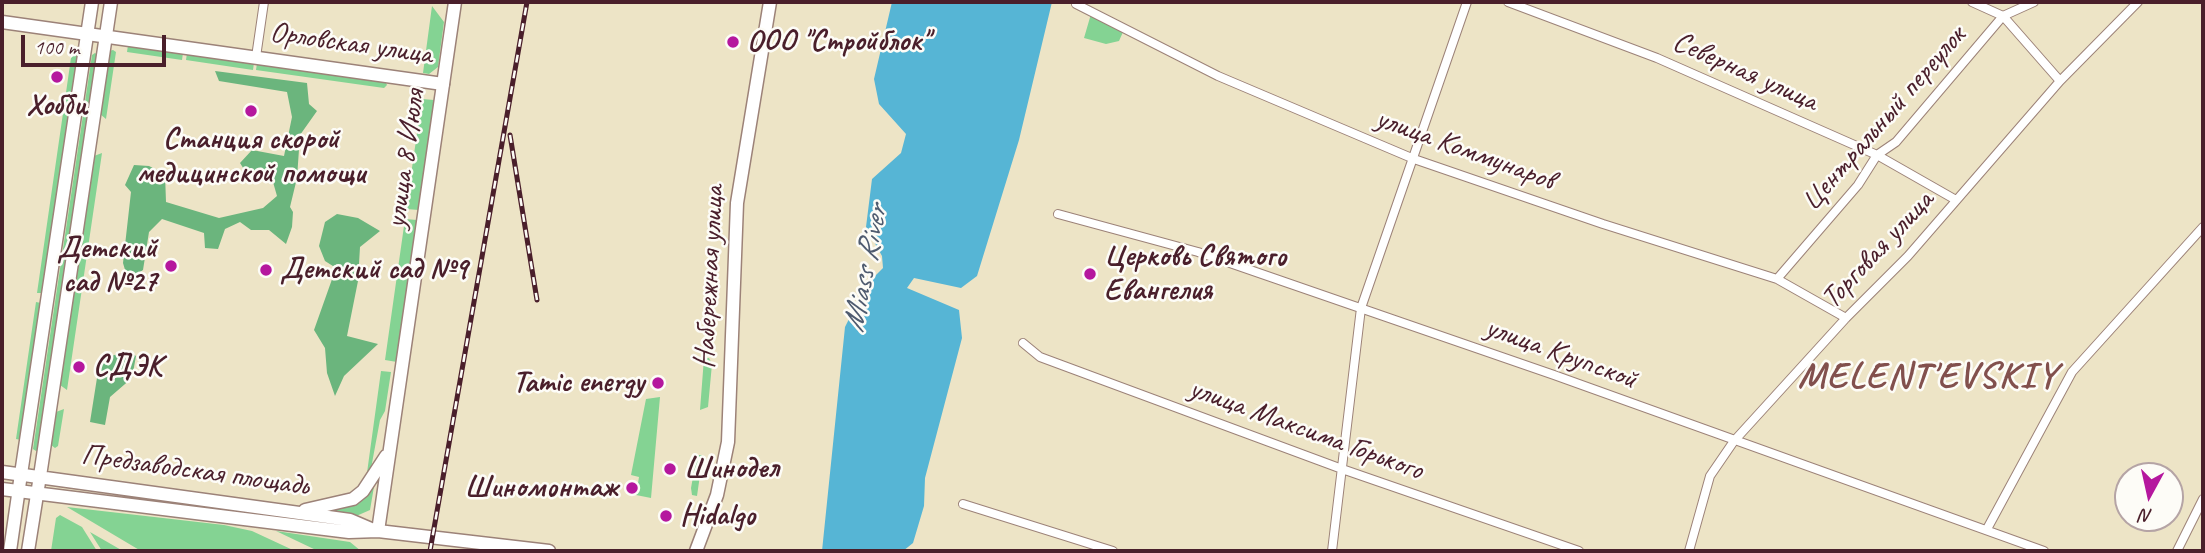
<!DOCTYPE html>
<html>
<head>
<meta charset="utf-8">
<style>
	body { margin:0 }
	#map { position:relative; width:2205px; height:553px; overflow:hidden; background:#ede4c6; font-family:Caveat,sans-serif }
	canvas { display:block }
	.frame { position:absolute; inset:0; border:4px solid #4a1f2b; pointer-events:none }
	.north { position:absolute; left:2114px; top:462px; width:70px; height:70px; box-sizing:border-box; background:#fdfcf7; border:2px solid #b5a4a5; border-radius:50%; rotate:188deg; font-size:19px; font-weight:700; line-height:28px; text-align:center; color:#4a1f2b }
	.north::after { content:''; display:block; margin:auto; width:24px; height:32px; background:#b5179e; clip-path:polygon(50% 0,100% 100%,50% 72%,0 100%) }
	.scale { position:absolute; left:21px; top:35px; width:145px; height:32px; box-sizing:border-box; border:4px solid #4a1f2b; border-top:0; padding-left:9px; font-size:21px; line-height:24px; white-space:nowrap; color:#4a1f2b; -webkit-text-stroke:5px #fdfcf7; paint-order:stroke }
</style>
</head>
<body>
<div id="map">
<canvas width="2205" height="553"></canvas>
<div class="frame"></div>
<div class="north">N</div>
<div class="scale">100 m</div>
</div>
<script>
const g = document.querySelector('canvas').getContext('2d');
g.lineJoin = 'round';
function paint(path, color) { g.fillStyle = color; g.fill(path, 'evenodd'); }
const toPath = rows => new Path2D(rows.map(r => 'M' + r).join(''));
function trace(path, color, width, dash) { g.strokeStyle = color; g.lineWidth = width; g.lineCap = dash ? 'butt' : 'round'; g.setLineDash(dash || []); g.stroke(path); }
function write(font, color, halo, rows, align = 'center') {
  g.font = font + ' Caveat,sans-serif'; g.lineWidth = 5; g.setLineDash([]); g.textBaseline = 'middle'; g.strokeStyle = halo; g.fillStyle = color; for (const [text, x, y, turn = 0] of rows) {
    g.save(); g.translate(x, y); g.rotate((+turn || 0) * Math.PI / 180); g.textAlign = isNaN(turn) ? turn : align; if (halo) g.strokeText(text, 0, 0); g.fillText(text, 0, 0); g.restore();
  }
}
const green = toPath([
	[432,6,444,22,438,67,429,74,423,73],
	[1091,14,1123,32,1119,41,1106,44,1084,38],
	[128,45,183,53,182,60,127,52],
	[113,50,116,52,106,119,100,114,109,51],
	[72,51,78,51,43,293,37,293],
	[95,53,99,56,40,450,36,451,33,449,92,55],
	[187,53,254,63,253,70,186,60],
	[257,63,385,81,387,85,384,88,256,70],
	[422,99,434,100,419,210,406,209],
	[102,153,67,390,60,385,94,156],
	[405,219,417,220,397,362,385,360],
	[36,302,41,303,21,440,16,439],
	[704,358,709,358,712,364,708,407,700,410],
	[381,371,391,372,385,411,380,420,370,474,366,480],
	[660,397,651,498,636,495,639,477,631,475,646,399],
	[64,409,58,446,55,448,51,445,56,412],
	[697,455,702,455,702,461,697,496,692,495,691,488],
	[376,475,370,510,354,517,308,512,347,503],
	[67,507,224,525,252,531,295,551,141,551],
	[60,515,82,527,97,551,51,551,56,518],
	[276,531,350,542,361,551,318,551],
	[90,532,123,551,102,551]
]);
const forest = toPath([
	[215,71,307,83,309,104,317,111,300,135,297,178,290,207,293,212,292,227,286,244,269,230,251,230,240,222,225,229,218,249,205,248,204,233,162,219,149,232,143,270,128,280,123,263,131,192,125,185,134,165,149,166,165,174,166,202,219,218,263,208,277,196,273,182,247,174,240,163,252,150,284,156,292,117,287,92,219,81],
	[337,214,358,218,380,231,360,247,358,281,347,336,378,344,344,376,335,396,327,373,325,348,314,330,336,268,325,261,319,246,325,222],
	[129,351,136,356,132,378,110,397,105,425,90,422,100,359]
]);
const water = toPath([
	[892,2,1052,2,1019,140,977,276,961,288,914,278,907,288,959,310,962,338,925,478,924,506,913,543,903,551,822,551,845,327,866,285,883,268,882,256,866,227,872,179,901,153,906,134,879,104,874,79]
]);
const street = toPath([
	[1508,2,1657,58,1877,155,1956,200],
	[1972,2,2003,16,2060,81],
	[1076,4,1218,76,1414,159,1603,224,1777,279,1846,318],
	[256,57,264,2],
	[1058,214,1198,252,1554,375,2044,551],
	[1777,279,1858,185,1877,155,1896,142,2003,16,2034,2],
	[1023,343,1040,357,1342,469,1579,551],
	[963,504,1113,551],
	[1987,529,2072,372,2203,227],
	[1332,551,1361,308,1467,2],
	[1689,551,1710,476,1734,441,1846,318,1908,256,2060,81,2138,2],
	[2177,551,2203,499]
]);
const secondary = toPath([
	[2,22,443,84],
	[10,551,21,474],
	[28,551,40,476],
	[696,551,717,495,728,442,737,203,770,2]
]);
const primary = toPath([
	[2,472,350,520,371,529],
	[21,474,92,2],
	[40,476,111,2],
	[2,489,349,532,378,531,549,551],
	[305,510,353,499,363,491,386,456],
	[378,531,455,2]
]);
const rail = toPath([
	[510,135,537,300],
	[430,551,527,2]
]);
const markers = [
	[733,42,7,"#b5179e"],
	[57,77,7,"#b5179e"],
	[251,111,7,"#b5179e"],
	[171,266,7,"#b5179e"],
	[266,270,7,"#b5179e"],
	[1090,274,7,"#b5179e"],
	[79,367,7,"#b5179e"],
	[658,383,7,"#b5179e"],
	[670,469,7,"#b5179e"],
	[632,488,7,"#b5179e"],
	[666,516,7,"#b5179e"]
];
const poiNames = [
	["ООО \"Стройблок\"",747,42],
	["Хобби",57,106,"center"],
	["Станция скорой",251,140,"center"],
	["медицинской помощи",251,174,"center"],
	["Детский",157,249,"right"],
	["сад №27",157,283,"right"],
	["Церковь Святого",1104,257],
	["Евангелия",1104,291],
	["Детский сад №9",280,270],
	["СДЭК",93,367],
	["Tamic energy",644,383,"right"],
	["Шинодел",684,469],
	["Шиномонтаж",618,488,"right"],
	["Hidalgo",680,516]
];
const streetNames = [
	["Орловская улица",351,44,8],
	["Северная улица",1745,72,24],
	["Центральный переулок",1884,119,-49],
	["улица Коммунаров",1465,150,20],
	["улица 8 Июля",406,159,-82],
	["Торговая улица",1878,250,-47],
	["Набережная улица",710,277,-87],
	["улица Крупской",1561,354,20],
	["улица Максима Горького",1306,430,20],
	["Предзаводская площадь",195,471,8]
];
const waterNames = [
	["Miass River",866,269,-79]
];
const districtNames = [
	["MELENT'EVSKIY",1928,377]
];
paint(green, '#84d393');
paint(forest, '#6bb57d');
paint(water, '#56b5d5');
trace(street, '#9c8278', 10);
trace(secondary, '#9c8278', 15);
trace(primary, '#9c8278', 15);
trace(street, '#fff', 8);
trace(secondary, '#fff', 12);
trace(primary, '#fff', 12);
trace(rail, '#4a1f2b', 5);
trace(rail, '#fdfcf7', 2.5, [8]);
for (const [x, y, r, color] of markers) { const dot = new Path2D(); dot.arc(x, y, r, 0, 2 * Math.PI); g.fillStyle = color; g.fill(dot); trace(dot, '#fdfcf7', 2.5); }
write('bold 30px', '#4a1f2b', '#fdfcf7', poiNames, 'left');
write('30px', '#4a1f2b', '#fdfcf7', streetNames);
write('italic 32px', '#4f5b6f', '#fdfcf7', waterNames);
g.letterSpacing = '2px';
write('bold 37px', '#82504d', '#fdfcf7', districtNames);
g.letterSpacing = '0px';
</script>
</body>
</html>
